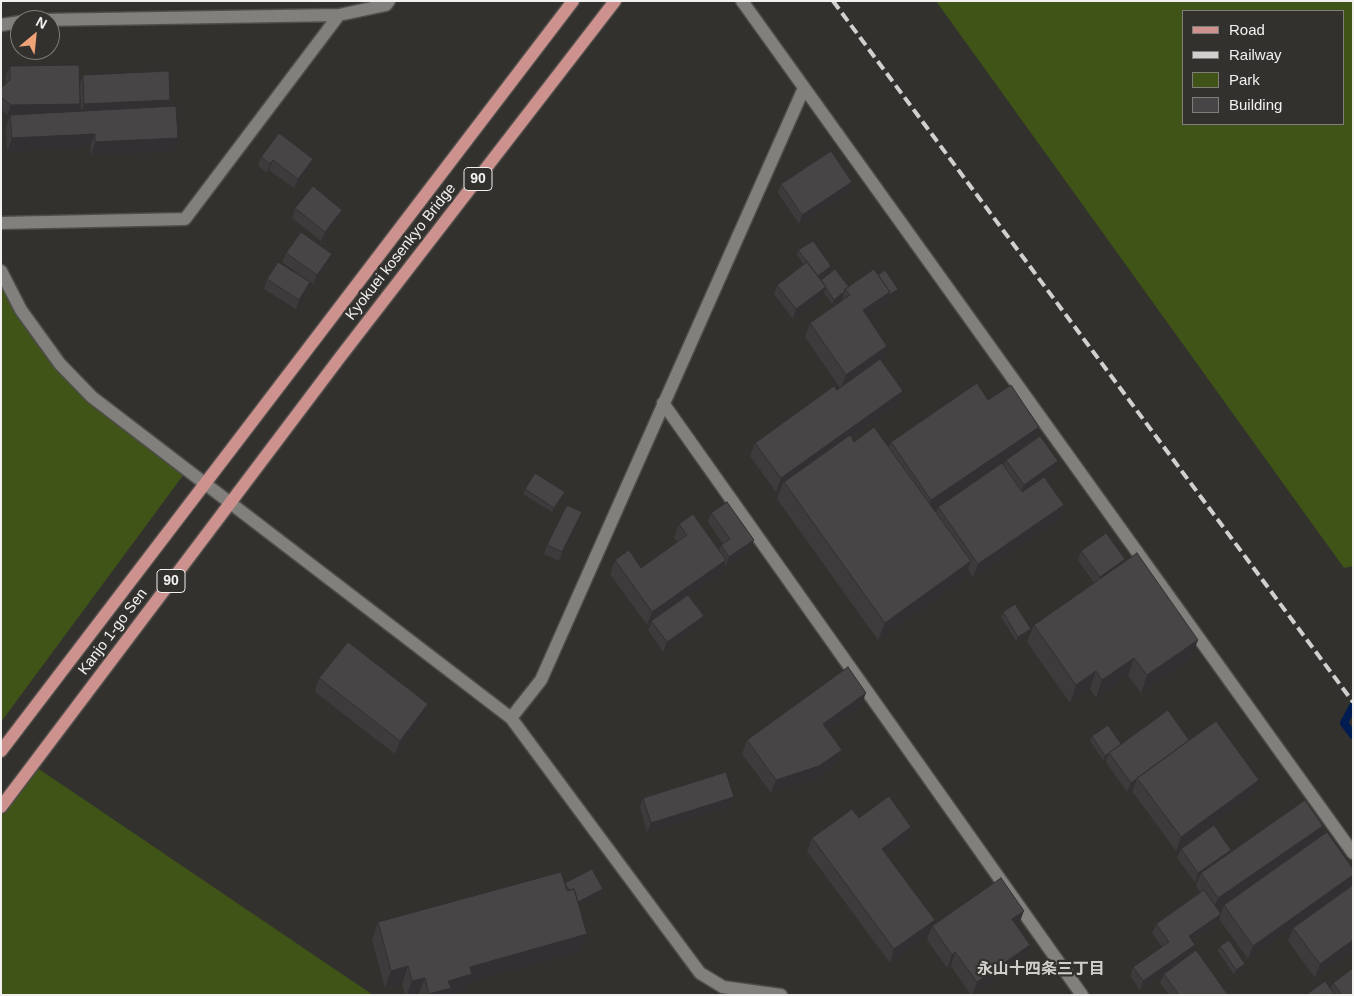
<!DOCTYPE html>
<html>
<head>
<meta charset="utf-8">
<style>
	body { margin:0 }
	#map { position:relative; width:1354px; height:996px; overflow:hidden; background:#32312e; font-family:Arial,sans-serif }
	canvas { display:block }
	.frame { position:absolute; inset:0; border:2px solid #f2f1ef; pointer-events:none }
	.legend { position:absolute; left:1182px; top:10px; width:162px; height:115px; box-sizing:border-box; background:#32312e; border:1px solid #7f7e7b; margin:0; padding:6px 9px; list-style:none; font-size:15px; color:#f2f1ef }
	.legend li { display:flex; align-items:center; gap:10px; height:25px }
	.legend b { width:25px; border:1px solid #7f7e7b }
	.north { position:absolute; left:10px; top:10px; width:50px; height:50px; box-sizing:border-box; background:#32312e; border:1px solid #7f7e7b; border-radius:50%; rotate:28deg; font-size:14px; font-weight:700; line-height:20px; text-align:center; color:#f2f1ef }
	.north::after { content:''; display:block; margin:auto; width:18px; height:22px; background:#efa376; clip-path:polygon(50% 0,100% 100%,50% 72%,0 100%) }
</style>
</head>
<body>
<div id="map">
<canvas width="1354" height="996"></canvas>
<div class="frame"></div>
<ul class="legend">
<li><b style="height:6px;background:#cd928e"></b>Road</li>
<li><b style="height:6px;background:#d1d0ce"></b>Railway</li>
<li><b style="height:14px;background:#3f5416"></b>Park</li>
<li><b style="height:14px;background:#484547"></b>Building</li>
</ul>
<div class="north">N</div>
</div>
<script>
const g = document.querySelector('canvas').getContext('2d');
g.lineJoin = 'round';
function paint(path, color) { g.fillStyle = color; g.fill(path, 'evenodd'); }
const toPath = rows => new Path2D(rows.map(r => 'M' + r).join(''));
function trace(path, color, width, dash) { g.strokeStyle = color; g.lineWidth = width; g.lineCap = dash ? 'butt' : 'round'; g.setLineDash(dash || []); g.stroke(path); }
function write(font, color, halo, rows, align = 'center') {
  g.font = font + ' Arial,"Noto Sans JP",sans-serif'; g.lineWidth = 4.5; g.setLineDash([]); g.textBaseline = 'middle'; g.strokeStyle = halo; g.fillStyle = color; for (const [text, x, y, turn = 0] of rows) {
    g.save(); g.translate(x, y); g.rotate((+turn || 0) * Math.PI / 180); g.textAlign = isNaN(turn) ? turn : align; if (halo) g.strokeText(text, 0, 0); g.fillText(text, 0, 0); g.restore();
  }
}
const green = toPath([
	[936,1,1353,1,1353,566,1344,568],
	[1183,11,1343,11,1343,124,1183,124],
	[1,273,60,364,187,470,1,722],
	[33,765,373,995,1,995,1,806]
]);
const stream = toPath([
	[1353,706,1344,723,1353,735]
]);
const street = toPath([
	[742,1,1353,853],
	[40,20,339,15,386,5,389,1],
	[1,25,20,22],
	[1,223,185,219,339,15],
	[1,271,21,310,60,364,92,397,511,718,700,973,723,987,781,995],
	[663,403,1082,995],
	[511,718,541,680,804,88]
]);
const primary = toPath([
	[1,751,573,1],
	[1,807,341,356,615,1]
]);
const rail = toPath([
	[833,1,1353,702]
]);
const wall = toPath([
	[10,66,80,83,83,75,170,100,168,107,174,151,91,156,90,147,7,152,6,128,10,115,17,114,7,115,1,109,1,88,6,83,6,75],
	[80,92,81,111,77,111],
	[261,157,310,168,294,188,269,170,267,173,258,166],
	[852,182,849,192,799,224,778,193,781,184],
	[295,208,342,210,339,219,321,241,292,218],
	[798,250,829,271,820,278,821,280,849,287,878,275,897,293,887,301,885,305,867,317,883,360,881,360,903,391,898,404,852,438,854,442,889,447,891,442,988,400,1039,427,1034,440,933,508,936,513,938,507,1004,465,1006,460,1058,461,1055,470,1045,477,1064,505,1059,519,973,578,968,569,964,579,878,640,777,499,781,488,776,492,750,456,755,443,840,388,805,337,810,323,841,301,843,297,832,304,824,293,823,296,793,319,774,294,777,285,804,265,797,255],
	[286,253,328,263,313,284,282,262],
	[267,279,307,291,296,309,264,289],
	[525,489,563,497,552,512,523,494],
	[711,513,750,549,726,566,724,564,721,573,689,596,700,625,663,652,648,630,651,623,647,625,610,574,615,560,641,568,678,542,674,538,679,524,719,551,721,545,723,544,708,522],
	[579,521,559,561,544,554,547,545],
	[1081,551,1123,563,1191,658,1141,693,1128,675,1096,698,1090,689,1070,703,1027,642,1034,625,1094,583,1078,560],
	[1003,612,1031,629,1029,633,1016,641,1001,617],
	[319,678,428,704,424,717,395,754,315,692],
	[861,706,828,730,842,750,837,763,815,779,771,793,742,754,747,740],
	[1092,736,1121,744,1189,740,1254,793,1176,851,1132,791,1134,788,1127,792,1106,762,1107,758,1103,760,1090,741],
	[643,798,731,806,647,832,640,807],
	[859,818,911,827,907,840,886,855,933,926,1019,924,1017,926,1025,958,973,995,971,995,951,966,947,968,927,940,929,934,890,963,807,851,812,838],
	[1318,838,1351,886,1353,885,1353,950,1315,978,1288,941,1293,928,1341,893,1248,959,1219,919,1218,923,1192,941,1191,954,1228,995,1169,995,1160,983,1164,974,1172,968,1140,990,1130,976,1133,967,1162,947,1152,933,1156,924,1200,892,1196,886,1198,880,1195,882,1177,858,1181,849,1231,850,1230,852],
	[1281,864,1224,905,1221,913,1217,908],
	[565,883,601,894,578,906,587,934,580,952,469,982,466,991,453,995,405,995,402,984,385,988,372,940,378,922],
	[1220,946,1245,964,1244,968,1234,975,1218,951],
	[1333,983,1353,995,1306,995,1331,988]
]);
const shadedWall = toPath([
	[170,100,167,109,81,113,84,104],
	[80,104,77,113,7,115,11,105],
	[95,134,90,147,7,152,12,138],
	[178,138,174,151,91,156,95,142],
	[313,159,310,168,294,188,298,179],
	[273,160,269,170,267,173,270,164],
	[852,182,849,192,799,224,802,215],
	[342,210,339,219,321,241,325,232],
	[332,254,328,263,313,284,317,275],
	[831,266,829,271,815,281,817,277],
	[310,282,307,291,296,309,299,300],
	[826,287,823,296,793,319,796,309],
	[898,289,897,293,887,301,885,305,858,324,863,310,890,292],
	[844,292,843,297,832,304,834,300],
	[887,346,883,360,841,388,846,375],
	[903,391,898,404,786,485,784,482,781,488,776,492,781,478],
	[1039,427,1034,440,926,513,931,500],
	[1058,461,1055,470,1020,495,1024,485],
	[565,492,563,497,552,512,554,508],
	[1064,505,1059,519,973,578,978,564],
	[582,512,579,521,559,561,562,552],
	[754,540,750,549,726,566,729,557],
	[1125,559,1121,568,1096,586,1100,577],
	[726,560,721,573,652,622,651,621,651,623,647,625,652,612],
	[971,561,964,579,878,640,885,623],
	[704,616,700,625,663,652,667,642],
	[1031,629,1029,633,1016,641,1018,637],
	[1198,640,1191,658,1141,693,1147,675],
	[1134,658,1128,675,1096,698,1102,680],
	[1096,671,1090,689,1070,703,1076,685],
	[866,693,861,706,818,737,823,724],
	[428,704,424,717,395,754,400,741],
	[842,750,837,763,815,779,771,793,776,780],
	[1109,753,1107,758,1103,760,1105,756],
	[1137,778,1134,788,1127,792,1131,783],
	[1259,780,1254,793,1176,851,1181,837],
	[734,797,731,806,647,832,651,823],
	[1323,826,1318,839,1213,911,1218,898],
	[911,827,907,840,877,862,882,849],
	[1231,850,1228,859,1201,873,1198,880,1195,882,1198,873],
	[1353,875,1353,881,1351,886,1248,959,1253,946],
	[603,889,601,894,574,908,576,903],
	[1024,911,1019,924,1007,932,1012,919],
	[1221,914,1218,923,1185,945,1189,936],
	[935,920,929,934,890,963,894,949],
	[587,934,580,952,469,982,466,991,453,995,429,995,470,967],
	[1353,940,1353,950,1315,978,1320,964],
	[1030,945,1025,958,973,995,972,995,977,982],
	[1195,945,1191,954,1140,990,1143,981],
	[955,952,951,966,947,968,952,955],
	[1245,964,1244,968,1234,975,1236,970],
	[408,966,402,984,385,988,391,971],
	[425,978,418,995,407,995,412,981]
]);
const building = toPath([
	[79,65,80,104,11,105,1,97,1,88,10,80,10,66,79,65],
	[169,71,170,100,84,104,83,75,169,71],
	[176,106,178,138,95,142,95,134,12,138,10,115,176,106],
	[279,133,313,159,298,179,273,160,270,164,261,157,279,133],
	[831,151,852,182,802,215,781,184,831,151],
	[313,186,342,210,325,232,295,208,313,186],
	[301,232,332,254,317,275,286,253,301,232],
	[813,241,831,266,818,276,798,250,813,241],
	[278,262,310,282,299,300,267,279,278,262],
	[807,262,826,287,796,309,777,285,807,262],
	[835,269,849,287,845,289,844,292,834,300,821,280,835,269],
	[874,269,890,292,863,310,887,346,846,375,810,323,850,295,845,289,874,269],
	[885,270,898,289,888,296,890,292,878,275,885,270],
	[880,359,903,391,781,478,755,443,834,386,837,390,880,359],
	[977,383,988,400,1011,385,1039,427,931,500,891,442,977,383],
	[874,427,971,561,885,623,784,482,850,435,854,442,874,427],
	[1040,436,1058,461,1024,485,1006,460,1040,436],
	[1002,463,1022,492,1044,477,1064,505,978,564,938,507,1002,463],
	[535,473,565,492,554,508,525,489,535,473],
	[727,502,754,540,729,557,721,545,730,539,711,513,727,502],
	[567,505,582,512,562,552,547,545,567,505],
	[693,514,726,560,652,612,615,560,629,550,641,568,687,535,679,524,693,514],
	[1106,533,1125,559,1100,577,1081,551,1106,533],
	[1137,553,1198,640,1147,675,1134,658,1102,680,1096,671,1076,685,1034,625,1137,553],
	[688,595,704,616,667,642,651,621,688,595],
	[1015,604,1031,629,1018,637,1003,612,1015,604],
	[348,642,428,704,400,741,319,678,348,642],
	[848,667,866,693,823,724,842,750,819,766,776,780,747,740,848,667],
	[1168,710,1189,740,1131,783,1109,753,1168,710],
	[1216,721,1259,780,1181,837,1137,778,1216,721],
	[1108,725,1121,744,1105,756,1092,736,1108,725],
	[726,772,734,797,651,823,643,798,726,772],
	[889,796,911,827,882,849,935,920,894,949,812,838,852,809,859,818,889,796],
	[1305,800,1323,826,1218,898,1201,873,1305,800],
	[1214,825,1231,850,1198,873,1181,849,1214,825],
	[1327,832,1353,869,1353,875,1253,946,1224,905,1327,832],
	[592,869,603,889,578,902,574,889,569,890,565,883,592,869],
	[561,872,567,891,574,889,587,934,470,967,472,974,448,981,451,988,429,994,425,978,412,981,408,966,391,971,378,922,561,872],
	[1001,878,1024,911,1012,919,1030,945,977,982,955,952,952,955,932,926,1001,878],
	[1353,885,1353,940,1320,964,1293,928,1353,885],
	[1204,890,1221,914,1189,936,1195,945,1143,981,1133,967,1169,942,1156,924,1204,890],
	[1229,940,1245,964,1236,970,1220,946,1229,940],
	[1196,950,1228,995,1179,995,1164,974,1196,950],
	[1353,968,1353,995,1342,995,1333,983,1353,968],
	[1325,981,1335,995,1306,995,1325,981]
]);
const shields = [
	[478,179,28],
	[171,581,28]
];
const shieldNames = [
	["90",478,179],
	["90",171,581]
];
const streetNames = [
	["Kyokuei kosenkyo Bridge",401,252,-52],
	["Kanjo 1-go Sen",113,632,-53]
];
const neighbourhoodNames = [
	["永山十四条三丁目",1041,970]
];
paint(green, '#3f5416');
trace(stream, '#001c50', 8);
trace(street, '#4e4d4a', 15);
trace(primary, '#4e4d4a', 15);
trace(street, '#81807c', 12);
trace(primary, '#cd928e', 12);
trace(rail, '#d1d0ce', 4, [10, 5]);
paint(wall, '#3e3b3d');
paint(shadedWall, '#323032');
paint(building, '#484547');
trace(building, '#323032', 1);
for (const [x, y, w] of shields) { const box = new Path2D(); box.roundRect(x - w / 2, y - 11.5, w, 23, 4); g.fillStyle = '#32312e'; g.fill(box); trace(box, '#f2f1ef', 1); }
write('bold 14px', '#f2f1ef', null, shieldNames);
write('15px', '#f2f1ef', '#32312e', streetNames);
write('bold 16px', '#d0cfcb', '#32312e', neighbourhoodNames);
</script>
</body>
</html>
